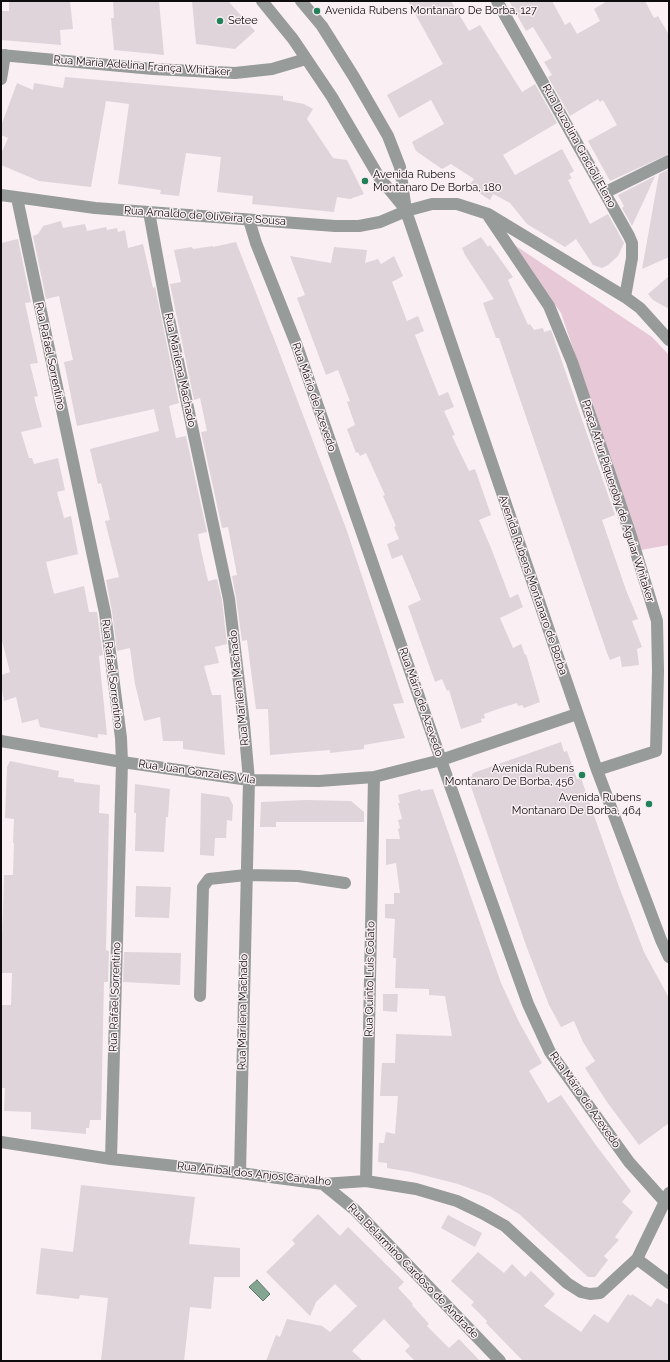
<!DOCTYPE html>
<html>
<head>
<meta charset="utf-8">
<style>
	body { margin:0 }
	#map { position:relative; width:670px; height:1362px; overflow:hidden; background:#faf0f4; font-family:Raleway,sans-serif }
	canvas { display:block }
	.frame { position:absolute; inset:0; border:2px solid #0f0c0d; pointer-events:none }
</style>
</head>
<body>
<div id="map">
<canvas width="670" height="1362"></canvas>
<div class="frame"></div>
</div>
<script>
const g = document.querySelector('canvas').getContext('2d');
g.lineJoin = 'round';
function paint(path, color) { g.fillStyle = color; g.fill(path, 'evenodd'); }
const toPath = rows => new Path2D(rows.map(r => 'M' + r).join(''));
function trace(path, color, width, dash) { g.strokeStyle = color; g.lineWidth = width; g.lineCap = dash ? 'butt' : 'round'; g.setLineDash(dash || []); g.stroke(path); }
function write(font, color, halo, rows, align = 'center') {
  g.font = font + ' Raleway,sans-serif'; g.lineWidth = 3; g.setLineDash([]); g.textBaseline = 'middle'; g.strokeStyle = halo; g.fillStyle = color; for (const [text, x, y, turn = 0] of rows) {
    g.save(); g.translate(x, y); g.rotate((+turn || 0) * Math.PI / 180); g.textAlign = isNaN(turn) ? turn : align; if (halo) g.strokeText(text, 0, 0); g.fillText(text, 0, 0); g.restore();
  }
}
const green = toPath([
	[513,244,652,337,669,355,669,545,641,550,561,313]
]);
const water = toPath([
	[257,1280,270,1294,263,1301,249,1287,257,1280]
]);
const building = toPath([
	[9,1,70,1,73,29,60,30,61,45,1,40,1,11,9,11],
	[113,1,159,1,164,55,114,50,111,18,114,18],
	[192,1,228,1,255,31,235,49,196,44],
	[408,1,451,1,469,31,480,25,522,92,535,84,557,123,503,155,515,175,562,149,574,171,569,174,572,178,568,180,590,224,608,214,624,243,618,256,608,265,602,268,593,265,576,239,565,247,527,224,510,203,493,194,490,200,468,186,474,179,451,164,442,169,416,151,412,142,444,124,431,100,399,118,387,95,443,64],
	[509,1,552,1,565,25,570,22,577,34,600,21,594,9,607,1,645,1,654,18,658,16,669,35,669,154,610,181,588,141,617,125,603,100,600,102,598,99,570,116,548,77,552,75,544,62,552,58,533,27,526,31],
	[65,77,283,96,283,100,304,104,313,109,307,119,333,158,347,160,364,194,350,199,337,197,334,212,252,204,253,196,217,192,221,157,186,153,179,196,160,194,161,190,118,184,129,104,106,101,91,187,39,181,1,165,1,154,8,138,1,135,1,126,17,83,33,90,34,83,63,88],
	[669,169,669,257,642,269,659,174],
	[655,176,646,196,632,226,622,208,624,206,618,195],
	[61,221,63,228,85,224,87,231,106,227,107,230,117,228,118,232,125,230,128,248,143,244,153,288,155,287,179,403,169,406,176,438,186,436,207,532,198,534,201,550,208,581,217,579,222,600,227,644,215,647,219,663,204,666,212,695,221,695,225,755,183,749,183,741,163,741,160,717,144,721,135,684,130,648,117,651,112,612,106,580,119,577,105,521,110,520,101,483,98,484,90,449,159,431,154,409,77,426,64,362,73,360,59,296,46,299,33,236,38,234,43,226],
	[481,237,488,247,490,245,513,277,508,280,528,325,530,324,534,330,543,328,544,332,551,330,558,350,615,515,602,520,626,590,638,619,632,621,642,647,637,649,639,665,622,667,620,656,610,660,607,653,499,338,496,338,483,303,494,299,465,255,462,248],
	[18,239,31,302,25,303,38,363,30,364,38,396,34,397,42,427,21,432,29,458,32,458,34,464,58,458,65,490,57,492,64,518,71,516,78,554,46,562,54,594,84,586,89,612,97,612,103,655,99,656,107,735,98,734,98,738,40,727,38,719,22,723,16,697,4,701,1,684,1,675,10,672,1,637,1,243],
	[236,242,278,349,347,531,404,703,393,704,405,738,364,745,364,749,330,753,330,750,270,755,268,709,256,709,247,640,242,641,236,598,232,576,237,575,228,527,222,528,201,432,207,431,200,398,194,400,170,284,181,282,174,250,192,247,193,249,213,246,213,247],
	[334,247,367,250,365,263,378,259,381,264,394,256,403,276,392,282,407,321,418,316,424,331,415,335,427,366,439,396,448,392,454,407,444,411,455,435,452,436,469,471,475,469,491,515,479,520,491,548,510,598,518,594,523,607,500,618,513,648,521,644,525,655,526,654,540,702,524,708,522,705,518,706,517,703,501,708,484,714,485,718,481,719,482,722,461,729,449,690,447,691,442,679,435,682,408,606,421,600,402,555,392,559,387,544,399,539,394,527,396,526,383,496,385,495,366,453,360,456,358,452,356,453,347,429,355,425,347,402,350,401,338,370,326,375,297,298,305,295,290,256,331,263],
	[669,276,669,309,653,300,648,294],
	[561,742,564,752,567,751,577,779,581,778,618,884,644,952,669,998,669,1123,639,1145,607,1102,585,1068,595,1061,583,1042,574,1021,561,1027,549,1005,527,948,469,781,473,773],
	[10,761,59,771,58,777,74,779,74,782,100,785,99,813,109,814,106,950,109,951,108,982,104,982,101,1120,90,1120,89,1128,86,1128,86,1134,31,1129,31,1112,4,1111,5,1088,1,1088,1,1005,11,1005,12,973,1,973,4,875,13,875,14,843,13,843,14,819,5,818,7,767],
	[135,784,170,789,168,817,166,817,164,852,135,851,136,813,134,813],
	[420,789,421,791,433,789,501,983,519,1022,542,1063,529,1071,548,1103,561,1095,595,1144,631,1191,622,1202,633,1212,615,1237,619,1240,604,1256,608,1260,595,1277,588,1277,519,1214,490,1196,458,1184,411,1172,387,1168,387,1163,378,1162,379,1143,384,1143,386,1132,395,1134,398,1096,380,1096,382,1063,395,1063,396,1034,452,1036,445,996,429,995,429,989,395,988,396,958,393,958,395,919,385,918,385,904,394,904,394,893,400,893,396,863,386,865,386,839,400,839,398,829,400,828,398,820,402,819,398,803,400,803,398,795],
	[201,793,229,797,233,805,232,821,227,820,226,838,215,838,214,856,200,855],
	[306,800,351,801,364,812,364,822,276,822,276,827,260,827,261,802],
	[136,886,171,887,169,918,135,917],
	[124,952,181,953,180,985,123,982],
	[383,994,398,994,397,1012,383,1011],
	[81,1185,195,1197,189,1244,240,1248,240,1277,214,1277,211,1309,190,1307,184,1361,101,1361,108,1298,80,1295,79,1299,36,1294,41,1248,73,1252],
	[318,1214,340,1236,348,1227,404,1282,398,1288,413,1304,412,1305,429,1324,427,1326,449,1348,459,1339,480,1361,415,1361,405,1351,410,1346,384,1319,352,1351,363,1361,266,1361,276,1335,280,1337,287,1319,322,1326,330,1332,357,1306,335,1284,316,1302,310,1316,266,1272,295,1244,292,1240],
	[448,1215,482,1233,475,1247,441,1228],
	[478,1252,504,1273,512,1264,525,1277,531,1271,555,1294,544,1306,581,1332,594,1314,608,1323,628,1294,631,1296,632,1294,651,1307,657,1298,669,1305,669,1361,523,1361,486,1323,487,1321,471,1305,474,1302,451,1281]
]);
const minor = toPath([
	[262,1,293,39,332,97,379,177,406,210],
	[301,1,322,26,354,77,388,136,400,167,406,211,557,654,597,770,661,940,669,957],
	[497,1,629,236,632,243,632,258,625,297],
	[1,55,153,69,235,73,272,69,306,59],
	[1,79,5,55],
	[606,192,669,161],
	[1,195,95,208,335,226,359,226,380,222,406,211,432,204,457,204,488,214,625,297,640,308,669,340],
	[17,198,105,613,121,738,122,762,111,1159],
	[149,212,166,305,229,599,244,724,249,780,240,1173],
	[489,217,549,306,558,328,572,362,631,536,657,621,658,671,656,751,597,770],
	[249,220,256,243,297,346,441,760,528,1004,550,1052,629,1162,664,1201],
	[1,741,122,762,249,780,319,781,374,777,441,760,577,714],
	[200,996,203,887,209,879,246,875,298,876,345,883],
	[1,1142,111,1159,240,1173,323,1184,366,1181,416,1189,457,1201,482,1213,505,1226,567,1283,581,1292,590,1294,600,1293,637,1259,669,1283],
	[366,1181,374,777],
	[323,1184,355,1210,500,1361],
	[637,1259,669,1193]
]);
const markers = [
	[317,11,4,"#218159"],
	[220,21,4,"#218159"],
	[365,181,4,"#218159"],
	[582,775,4,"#218159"],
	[649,804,4,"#218159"]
];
const poiNames = [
	["Avenida Rubens Montanaro De Borba, 127",325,11],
	["Setee",228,21],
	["Avenida Rubens",373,175],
	["Montanaro De Borba, 180",373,188],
	["Avenida Rubens",574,769,"right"],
	["Montanaro De Borba, 456",574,782,"right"],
	["Avenida Rubens",641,798,"right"],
	["Montanaro De Borba, 464",641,811,"right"]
];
const streetNames = [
	["Rua Maria Adelina França Whitaker",142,66,4],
	["Rua Duzolina Gracioli Eleno",579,146,61],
	["Rua Arnaldo de Oliveira e Sousa",205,216,4],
	["Rua Rafael Sorrentino",50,356,78],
	["Rua Marilena Machado",180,370,78],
	["Rua Mário de Azevedo",314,397,71],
	["Praça Artur Piqueroby de Aguiar Whitaker",618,501,72],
	["Avenida Rubens Montanaro de Borba",533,585,71],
	["Rua Rafael Sorrentino",112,674,83],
	["Rua Marilena Machado",239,688,-96],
	["Rua Mário de Azevedo",421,702,71],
	["Rua Juan Gonzales Vila",197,772,8],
	["Rua Quinto Luis Colato",370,979,-89],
	["Rua Rafael Sorrentino",115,997,-88],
	["Rua Marilena Machado",243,1012,-89],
	["Rua Mário de Azevedo",585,1100,55],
	["Rua Aníbal dos Anjos Carvalho",254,1174,6],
	["Rua Belarmino Cardoso de Andrade",413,1271,46]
];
paint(green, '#e7c8d6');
paint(water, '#85a593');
trace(water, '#62776b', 1);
paint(building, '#ded4d9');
trace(minor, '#979b99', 12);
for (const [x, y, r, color] of markers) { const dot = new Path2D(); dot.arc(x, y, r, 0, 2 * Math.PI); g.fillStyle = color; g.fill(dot); trace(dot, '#faf0f4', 1.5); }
write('11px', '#0f0c0d', '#faf0f4', poiNames, 'left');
write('11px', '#0f0c0d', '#faf0f4', streetNames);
</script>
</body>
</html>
